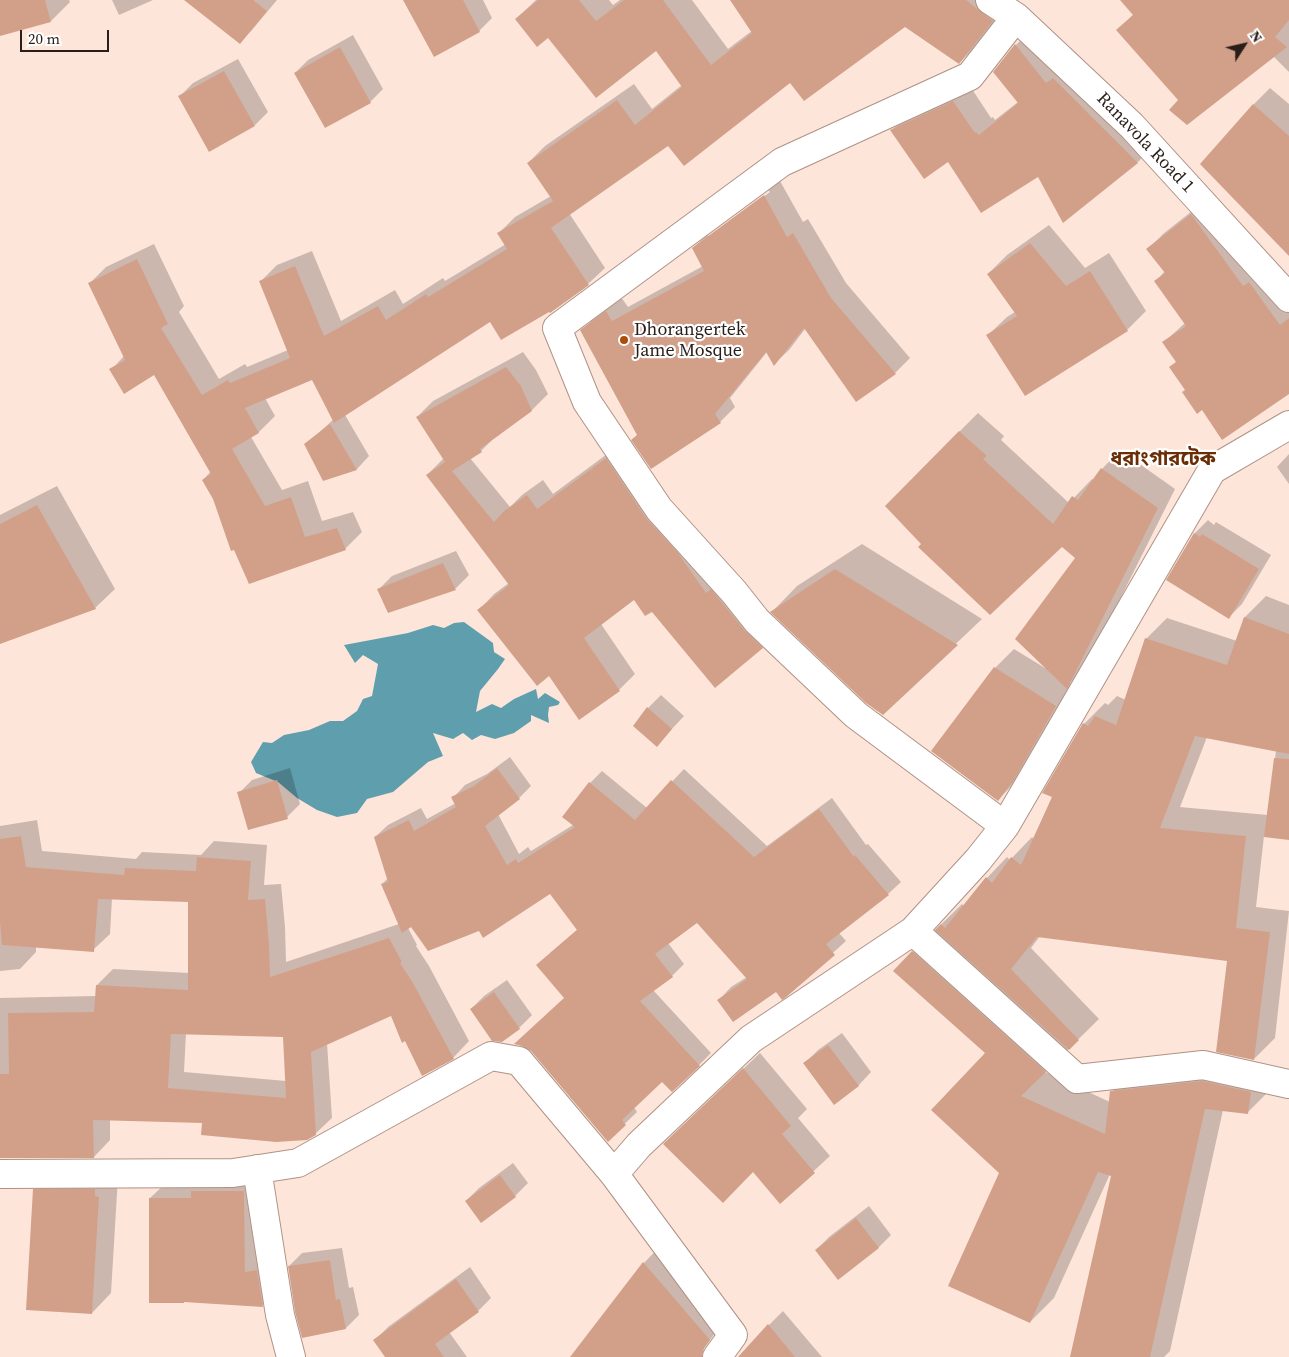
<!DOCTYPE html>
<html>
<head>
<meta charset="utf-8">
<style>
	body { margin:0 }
	#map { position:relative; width:1289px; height:1357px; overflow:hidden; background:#fee5da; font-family:"Source Serif 4",serif }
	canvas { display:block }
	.north { position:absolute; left:1219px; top:20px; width:50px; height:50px; -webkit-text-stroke:4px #fff; paint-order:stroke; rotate:55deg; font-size:14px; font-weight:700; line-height:20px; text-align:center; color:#291e19 }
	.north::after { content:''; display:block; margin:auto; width:18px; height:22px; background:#291e19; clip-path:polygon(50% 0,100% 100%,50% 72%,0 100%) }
	.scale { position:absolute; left:20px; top:30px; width:89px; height:22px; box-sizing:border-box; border:2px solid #291e19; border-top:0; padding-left:6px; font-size:15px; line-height:18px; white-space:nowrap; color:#291e19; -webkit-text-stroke:4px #fff; paint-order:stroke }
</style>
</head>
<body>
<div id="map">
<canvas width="1289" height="1357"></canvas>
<div class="north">N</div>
<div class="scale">20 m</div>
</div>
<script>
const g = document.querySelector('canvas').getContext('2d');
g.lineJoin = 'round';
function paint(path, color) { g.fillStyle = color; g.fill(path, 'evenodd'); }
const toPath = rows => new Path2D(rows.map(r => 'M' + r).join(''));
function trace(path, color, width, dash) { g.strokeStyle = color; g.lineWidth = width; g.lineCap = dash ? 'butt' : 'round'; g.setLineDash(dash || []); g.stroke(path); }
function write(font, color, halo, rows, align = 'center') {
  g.font = font + ' "Source Serif 4","Noto Sans Bengali",serif'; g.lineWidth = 4.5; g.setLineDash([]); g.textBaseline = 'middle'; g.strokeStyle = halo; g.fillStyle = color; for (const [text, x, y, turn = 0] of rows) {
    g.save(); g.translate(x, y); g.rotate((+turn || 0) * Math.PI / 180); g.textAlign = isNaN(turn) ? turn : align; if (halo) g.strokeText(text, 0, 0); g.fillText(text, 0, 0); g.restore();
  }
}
const water = toPath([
	[464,622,493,643,494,652,505,659,498,669,480,691,476,712,492,704,501,708,514,699,536,689,538,699,545,693,560,702,558,705,549,707,548,715,549,723,531,715,531,721,514,733,495,739,481,735,472,740,463,733,453,739,433,733,443,756,428,762,393,792,367,799,357,813,337,817,317,810,297,798,278,782,256,773,251,762,263,742,272,743,284,735,309,730,330,721,343,721,357,711,363,699,372,696,378,664,363,655,355,663,344,645,408,633,433,625,444,628,454,623]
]);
const shadow = toPath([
	[0,0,69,0,70,2,51,21,0,34],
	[112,0,153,0,119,15],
	[204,0,277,0,252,30,239,43],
	[407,0,483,0,492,18,479,31],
	[536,0,609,0,613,5,620,0,692,0,728,49,753,30,732,0,1003,0,1009,4,977,45,960,62,905,25,791,81,669,144,569,213,605,268,588,284,491,320,345,415,369,456,357,469,324,480,306,444,334,419,312,379,265,398,275,416,259,432,251,437,282,490,308,481,322,521,353,512,362,532,345,549,249,582,214,498,203,480,211,471,155,374,111,370,124,356,89,284,106,267,154,244,184,306,179,312,219,379,245,364,247,367,288,350,260,282,277,265,312,251,341,321,395,290,403,304,443,278,445,281,506,244,498,234,515,217,551,196,528,163,545,146,634,84,652,109,682,85,656,49,548,36,516,19],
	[1122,0,1289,0,1289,72,1273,56,1179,100,1118,30,1134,14],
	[1032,29,1154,146,1138,162,1063,221,1039,175,948,160,892,130,908,114,970,86,991,118,993,117,995,120,1018,102,994,72,1016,45],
	[353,35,383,89,370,102,295,73,308,60],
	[238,59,268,112,255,125,180,96,193,83],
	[1270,88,1289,104,1289,252,1253,105],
	[780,181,803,222,808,219,846,283,910,358,895,373,805,329,789,350,774,364,767,352,730,398,735,407,720,422,638,434,582,331,597,315,621,297,628,307,703,266,693,248,709,233],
	[768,190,770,192,708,237,708,234],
	[1206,200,1289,303,1289,393,1186,390,1171,367,1177,361,1164,342,1185,323,1156,281,1165,271,1148,249,1163,234],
	[1049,225,1085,268,1109,253,1146,311,1127,330,988,335,1007,317,1015,312,988,274,1007,255],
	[523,352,536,370,548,394,532,410,495,437,481,451,470,458,510,507,522,495,543,480,553,494,622,443,662,502,778,632,762,648,653,610,634,599,601,624,635,674,619,690,550,674,479,610,494,594,509,583,427,475,444,458,417,417,433,401],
	[978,413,1004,436,1001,440,1069,503,1092,479,1094,480,1102,469,1120,450,1175,489,1085,669,1070,683,1075,687,1017,780,998,800,995,668,1014,649,1045,668,1077,558,1062,545,990,613,959,432],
	[1289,454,1289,484,1277,467],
	[57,486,115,589,95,608,0,643,0,515],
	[1208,520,1214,525,1216,522,1271,555,1242,604,1229,617,1168,580,1195,533],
	[862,544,982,619,882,714,772,612,797,586],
	[456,551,469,575,456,588,388,612,379,589,392,576],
	[1266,596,1289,605,1289,839,1264,836,1256,907,1289,911,1275,1038,1254,1059,1228,960,1040,936,1031,948,1099,1019,1045,1072,1110,1102,1112,1092,1136,1067,1271,1089,1247,1113,1223,1110,1170,1351,1164,1357,1072,1357,1112,1175,1110,1174,1054,1298,1030,1322,1000,1173,987,1053,913,952,962,904,964,906,987,878,1007,857,1010,860,1032,837,1034,839,1084,724,1105,703,1108,705,1117,696,1126,700,1146,639,1167,618,1237,641,1245,617],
	[1207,737,1276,751,1268,815,1180,807],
	[661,695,684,716,656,746,648,708],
	[510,757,531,786,519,798,498,814,519,854,528,847,531,851,573,825,590,783,602,771,647,808,684,769,767,846,832,798,866,845,868,844,901,882,888,894,839,933,846,941,784,997,776,991,719,1000,731,987,747,977,698,922,668,943,684,964,672,976,653,990,711,1053,699,1065,662,1080,634,1107,637,1112,608,1140,565,997,550,953,578,929,551,893,479,930,411,926,408,928,417,945,416,946,429,966,469,1041,453,1058,392,1014,327,1043,332,1118,315,1134,203,1122,110,1119,110,1140,94,1157,0,1157,0,998,96,996,97,985,113,969,190,973,189,901,112,898,110,934,93,950,36,946,36,952,20,969,0,971,0,826,37,820,42,851,136,859,142,852,201,855,214,841,267,845,264,885,281,884,285,927,286,962,399,924,382,884,388,878,375,837,388,825,421,808,427,819,456,803,453,798,465,785,487,774],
	[186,1033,284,1036,286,1081,184,1072],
	[290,768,300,804,287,817,239,793,252,780],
	[507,980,532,1015,519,1028,471,1009,484,996],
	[842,1033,871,1072,858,1086,805,1063,818,1050],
	[760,1053,807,1109,798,1118,830,1156,780,1202,753,1170,681,1128],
	[513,1163,528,1183,515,1196,466,1201,479,1188],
	[54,1170,118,1177,111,1293,92,1313,35,1190],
	[259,1175,278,1290,262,1305,186,1300,184,1302,150,1198,166,1183],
	[869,1206,891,1235,878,1248,816,1250,829,1237],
	[667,1239,730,1312,698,1357,572,1357,644,1263],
	[342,1248,349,1288,353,1287,359,1315,346,1328,303,1337,289,1266,302,1253],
	[470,1267,491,1298,478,1311,449,1332,467,1357,387,1357,375,1340,388,1327],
	[783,1311,822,1357,740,1357,769,1325]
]);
const building = toPath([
	[0,0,45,0,51,22,0,36],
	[184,0,253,0,267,11,240,44],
	[403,0,463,0,480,32,434,57],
	[538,0,579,0,596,21,624,0,663,0,711,65,752,33,730,0,966,0,993,21,959,64,905,27,804,101,790,83,684,166,668,146,551,228,589,285,550,313,549,312,501,340,490,322,334,423,312,380,245,408,259,433,232,449,265,506,291,497,305,537,337,528,346,550,249,584,234,550,231,551,213,499,202,480,211,474,154,375,124,394,109,369,125,360,88,283,137,259,168,324,161,328,202,395,228,380,230,383,290,358,259,281,295,266,324,336,378,306,386,320,426,294,428,297,507,249,497,233,553,201,527,163,617,100,635,125,682,87,656,51,596,98,548,38,537,47,515,19],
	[1120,0,1289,0,1289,20,1275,37,1287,47,1187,125,1169,110,1178,100,1116,30,1133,15],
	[1015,44,1046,83,1053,78,1138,163,1063,223,1038,177,981,213,948,162,924,179,890,130,953,101,975,133,976,132,979,135,1018,103,993,72],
	[340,47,371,103,325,128,294,73],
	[224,71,255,126,209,152,178,96],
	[1253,104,1289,136,1289,256,1200,164],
	[764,195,787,237,793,233,831,298,896,374,856,402,804,328,774,366,766,352,715,414,721,423,651,469,631,440,637,435,580,330,606,311,612,321,704,271,692,248],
	[1191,214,1243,286,1249,282,1280,325,1289,318,1289,394,1222,440,1202,410,1197,414,1182,392,1185,390,1169,367,1176,362,1162,342,1186,326,1154,281,1165,273,1146,249],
	[1030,243,1066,286,1090,271,1128,331,1025,396,986,335,1017,316,987,274],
	[506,367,521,386,532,411,480,449,482,452,452,471,494,522,504,511,527,495,537,509,606,458,646,518,678,553,706,593,711,589,745,631,763,648,715,688,652,612,645,616,634,600,584,638,620,691,579,720,549,676,537,686,477,610,509,585,426,475,445,462,416,417],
	[330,424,357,470,323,481,304,444],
	[959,431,987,456,983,459,1053,524,1072,496,1078,500,1101,468,1158,508,1067,689,1015,639,1075,558,1062,547,990,615,918,547,921,544,885,506],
	[37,505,96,609,0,644,0,524],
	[1194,533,1200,537,1202,534,1259,569,1229,619,1166,580],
	[443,563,456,590,388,613,377,589],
	[835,569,958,645,883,715,866,703,770,612],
	[1244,617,1289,634,1289,754,1195,736,1160,828,1246,836,1236,928,1270,932,1254,1060,1216,1052,1227,961,1037,937,1011,969,1079,1040,1069,1050,935,930,941,924,945,928,986,877,992,883,1011,857,1021,865,1052,797,1042,793,1083,723,1088,726,1095,716,1116,725,1145,638,1227,665],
	[994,667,1056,706,1014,780,998,801,931,751],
	[647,707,672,729,657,747,633,726],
	[1274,758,1289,759,1289,840,1264,837],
	[497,768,520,799,485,826,507,865,516,859,518,863,575,827,562,817,589,782,635,820,671,780,754,857,819,809,854,857,855,855,889,895,826,944,835,955,785,998,782,1000,776,992,733,1022,717,1000,747,979,697,923,655,954,673,977,640,1001,700,1066,672,1092,662,1082,622,1120,626,1125,608,1142,531,1051,522,1046,514,1044,564,998,536,965,577,930,550,894,483,938,479,931,428,951,411,927,402,933,381,884,388,882,374,837,409,820,414,831,456,807,451,797,474,786],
	[277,780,288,819,248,830,237,792],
	[21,836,26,867,124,875,125,868,196,871,197,857,251,861,248,900,265,899,269,944,270,977,389,938,402,962,400,963,413,983,454,1059,422,1076,405,1041,402,1043,391,1016,311,1052,316,1135,307,1140,276,1142,201,1135,202,1123,93,1120,94,1158,0,1158,0,1074,9,1074,8,1013,94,1012,96,985,188,990,188,902,98,899,94,952,2,945,0,921,0,839],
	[171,1034,283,1037,286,1098,168,1088],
	[912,951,1046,1072,1021,1096,1105,1134,1110,1091,1202,1081,1251,1092,1248,1114,1205,1109,1150,1357,1070,1357,1111,1176,1098,1172,1030,1323,948,1286,999,1173,931,1110,985,1053,893,971],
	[494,992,520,1029,502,1042,492,1041,470,1009],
	[828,1045,859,1086,834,1105,803,1063],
	[743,1068,791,1126,782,1134,815,1173,780,1204,753,1172,723,1203,663,1144],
	[500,1175,516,1197,481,1223,465,1201],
	[33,1189,95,1189,95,1196,99,1197,92,1314,26,1310],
	[191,1191,244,1191,245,1272,257,1270,263,1307,184,1302,184,1303,149,1303,149,1198,191,1198],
	[856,1218,879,1248,838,1280,815,1250],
	[330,1260,336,1300,340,1299,346,1329,302,1338,295,1312,288,1266],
	[643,1262,710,1340,704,1348,702,1357,570,1357],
	[456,1279,479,1312,435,1344,444,1357,385,1357,373,1340],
	[768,1324,795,1357,738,1357]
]);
const minor = toPath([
	[990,0,1016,17,1132,126,1289,298],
	[1005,826,856,715,757,621,734,592,659,509,587,402,557,328,782,162,970,76,1016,17],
	[913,931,1077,1079,1203,1065,1289,1084],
	[257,1169,280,1315,291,1357],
	[0,1174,233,1173,298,1163,491,1056,519,1061,614,1174],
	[717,1357,733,1335,614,1174,639,1145,751,1039,913,931,978,860,1005,826,1212,470,1289,425]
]);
const markers = [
	[624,340,5,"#ad4c0b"]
];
const streetNames = [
	["Ranavola Road 1",1145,143,46]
];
const poiNames = [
	["Dhorangertek",634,330],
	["Jame Mosque",634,351]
];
const quarterNames = [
	["ধরাংগারটেক",1163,460]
];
paint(water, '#5f9fad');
paint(shadow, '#0003');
paint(building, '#d2a089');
trace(minor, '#af9285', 30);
trace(minor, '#fff', 28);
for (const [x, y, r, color] of markers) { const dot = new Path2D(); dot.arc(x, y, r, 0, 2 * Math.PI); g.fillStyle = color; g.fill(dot); trace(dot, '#fff', 2); }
write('18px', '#291e19', '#fff', streetNames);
write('18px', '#291e19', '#fff', poiNames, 'left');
write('bold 20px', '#6b2d06', '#fff', quarterNames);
</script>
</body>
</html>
